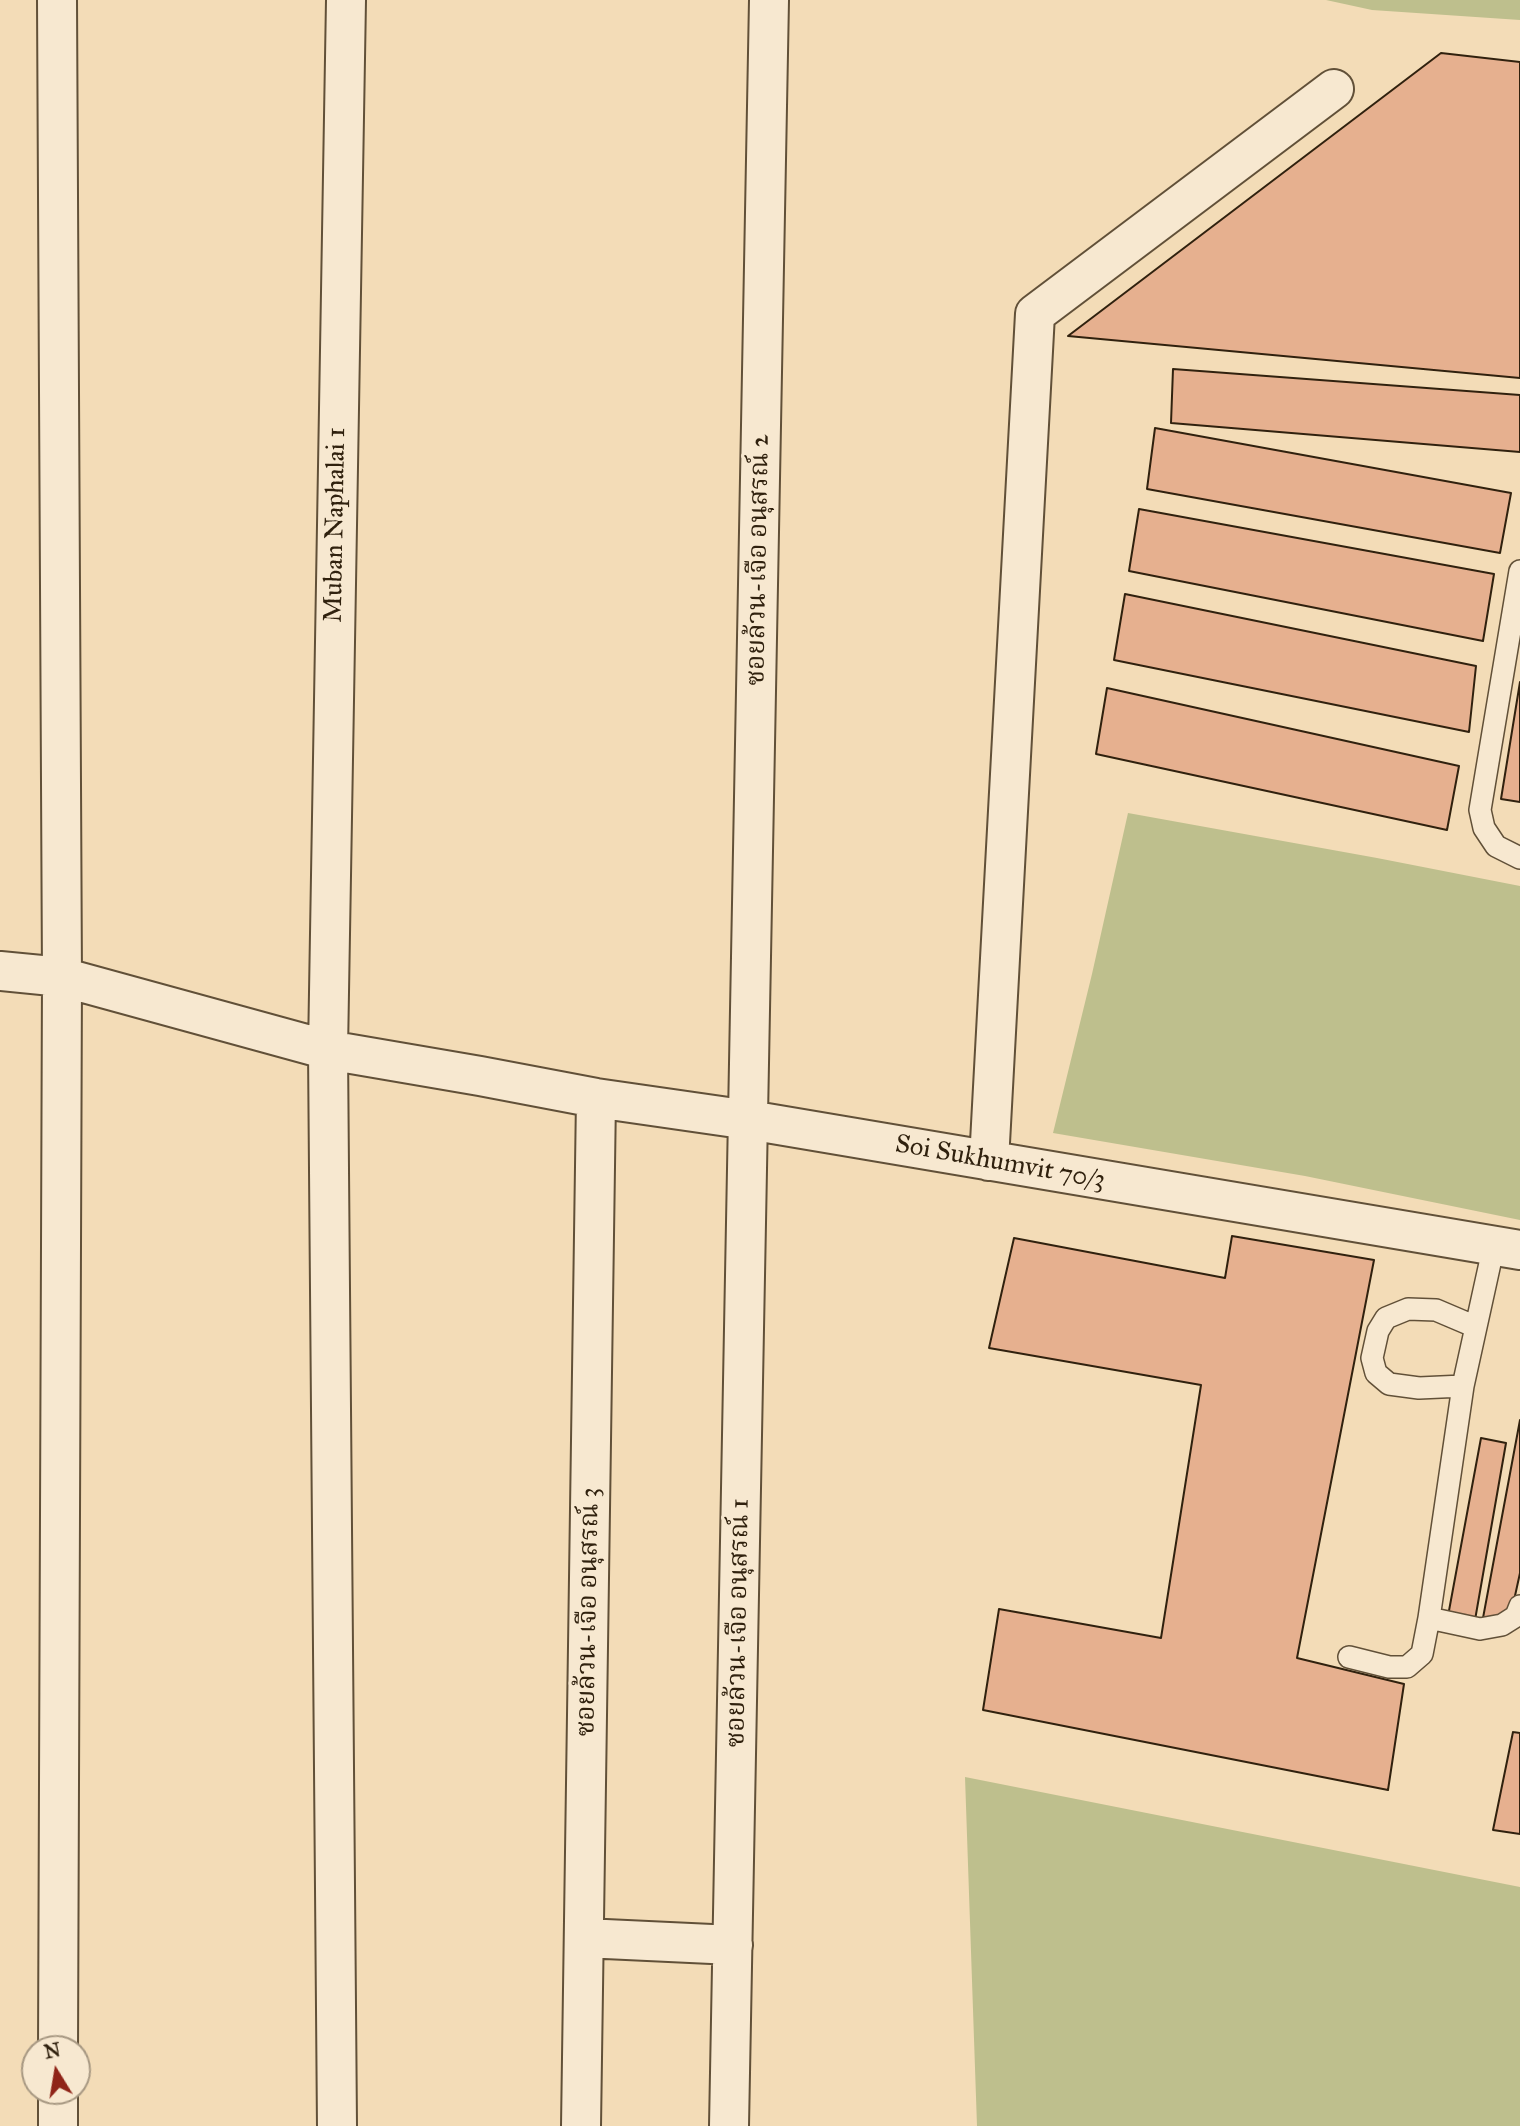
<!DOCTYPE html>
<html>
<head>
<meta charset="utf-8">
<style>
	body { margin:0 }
	#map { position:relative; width:1520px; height:2126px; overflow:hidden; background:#f3dcb7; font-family:"IM FELL Great Primer",serif }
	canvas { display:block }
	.north { position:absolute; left:21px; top:2035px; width:70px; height:70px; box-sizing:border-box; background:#f7e8d0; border:2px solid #a79882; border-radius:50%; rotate:349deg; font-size:19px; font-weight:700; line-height:28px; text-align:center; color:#30210e }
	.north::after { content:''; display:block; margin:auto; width:24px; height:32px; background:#8f2418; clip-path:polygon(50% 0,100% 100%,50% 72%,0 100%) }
</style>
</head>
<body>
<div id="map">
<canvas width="1520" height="2126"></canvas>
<div class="north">N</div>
</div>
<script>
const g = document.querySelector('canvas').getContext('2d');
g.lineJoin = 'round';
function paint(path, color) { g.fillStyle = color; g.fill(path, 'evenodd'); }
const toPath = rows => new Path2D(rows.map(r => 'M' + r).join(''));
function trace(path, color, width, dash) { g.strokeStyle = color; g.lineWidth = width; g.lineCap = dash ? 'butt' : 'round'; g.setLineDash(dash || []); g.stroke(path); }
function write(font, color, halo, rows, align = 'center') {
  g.font = font + ' "IM FELL Great Primer","Noto Serif Thai",serif'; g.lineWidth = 6; g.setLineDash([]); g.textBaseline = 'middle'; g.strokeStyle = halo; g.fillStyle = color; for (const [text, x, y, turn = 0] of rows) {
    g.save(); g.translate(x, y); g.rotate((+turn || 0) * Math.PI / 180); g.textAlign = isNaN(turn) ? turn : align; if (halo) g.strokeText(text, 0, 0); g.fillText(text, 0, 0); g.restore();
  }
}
const green = toPath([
	[1326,0,1520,0,1520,20,1372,10],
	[1128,813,1377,858,1520,886,1520,1220,1305,1176,1053,1133,1092,974],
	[965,1777,1520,1887,1520,2126,977,2126]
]);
const building = toPath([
	[1441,53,1520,62,1520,378,1068,336,1441,53],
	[1173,369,1520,395,1520,452,1171,423,1173,369],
	[1155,428,1511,493,1500,553,1147,489,1155,428],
	[1139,509,1494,574,1483,641,1129,571,1139,509],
	[1125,594,1476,666,1469,732,1114,660,1125,594],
	[1520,682,1520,802,1501,799,1520,682],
	[1107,688,1459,766,1447,830,1096,754,1107,688],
	[1232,1236,1374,1260,1297,1658,1404,1684,1388,1790,983,1710,999,1609,1161,1638,1201,1385,989,1348,1014,1238,1225,1278,1232,1236],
	[1520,1420,1520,1573,1511,1614,1483,1618,1520,1420],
	[1481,1438,1506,1443,1475,1620,1448,1616,1481,1438],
	[1513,1732,1520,1733,1520,1834,1493,1830,1513,1732]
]);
const lane = toPath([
	[1520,571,1480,810,1484,828,1496,846,1520,858],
	[1494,1245,1463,1386,1429,1618,1480,1629,1502,1625,1516,1616,1520,1606],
	[1463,1386,1419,1388,1389,1384,1376,1373,1372,1358,1378,1331,1386,1318,1408,1309,1436,1310,1476,1327],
	[1349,1657,1389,1667,1407,1667,1422,1654,1429,1618]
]);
const street = toPath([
	[57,0,62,977,58,2049],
	[0,971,62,977,328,1050,480,1076,596,1098,749,1120,1520,1250],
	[989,1161,1035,314,1334,89],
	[584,1938,733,1945],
	[58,2126,58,2091],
	[337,2126,328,1050,346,0],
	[581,2126,596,1098],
	[729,2126,769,0]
]);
const streetNames = [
	["Muban Naphalai 1",336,525,-89],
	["ซอยล้วน-เจือ อนุสรณ์ 2",759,560,-89],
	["Soi Sukhumvit 70/3",1000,1163,10],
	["ซอยล้วน-เจือ อนุสรณ์ 3",589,1612,-89],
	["ซอยล้วน-เจือ อนุสรณ์ 1",739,1623,-89]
];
paint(green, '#bebf8d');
paint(building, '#e6b08f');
trace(building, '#30210e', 2);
trace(lane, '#615038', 24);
trace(street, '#615038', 42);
trace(lane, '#f7e8d0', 21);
trace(street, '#f7e8d0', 38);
write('26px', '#30210e', '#f7e8d0', streetNames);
</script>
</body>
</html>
